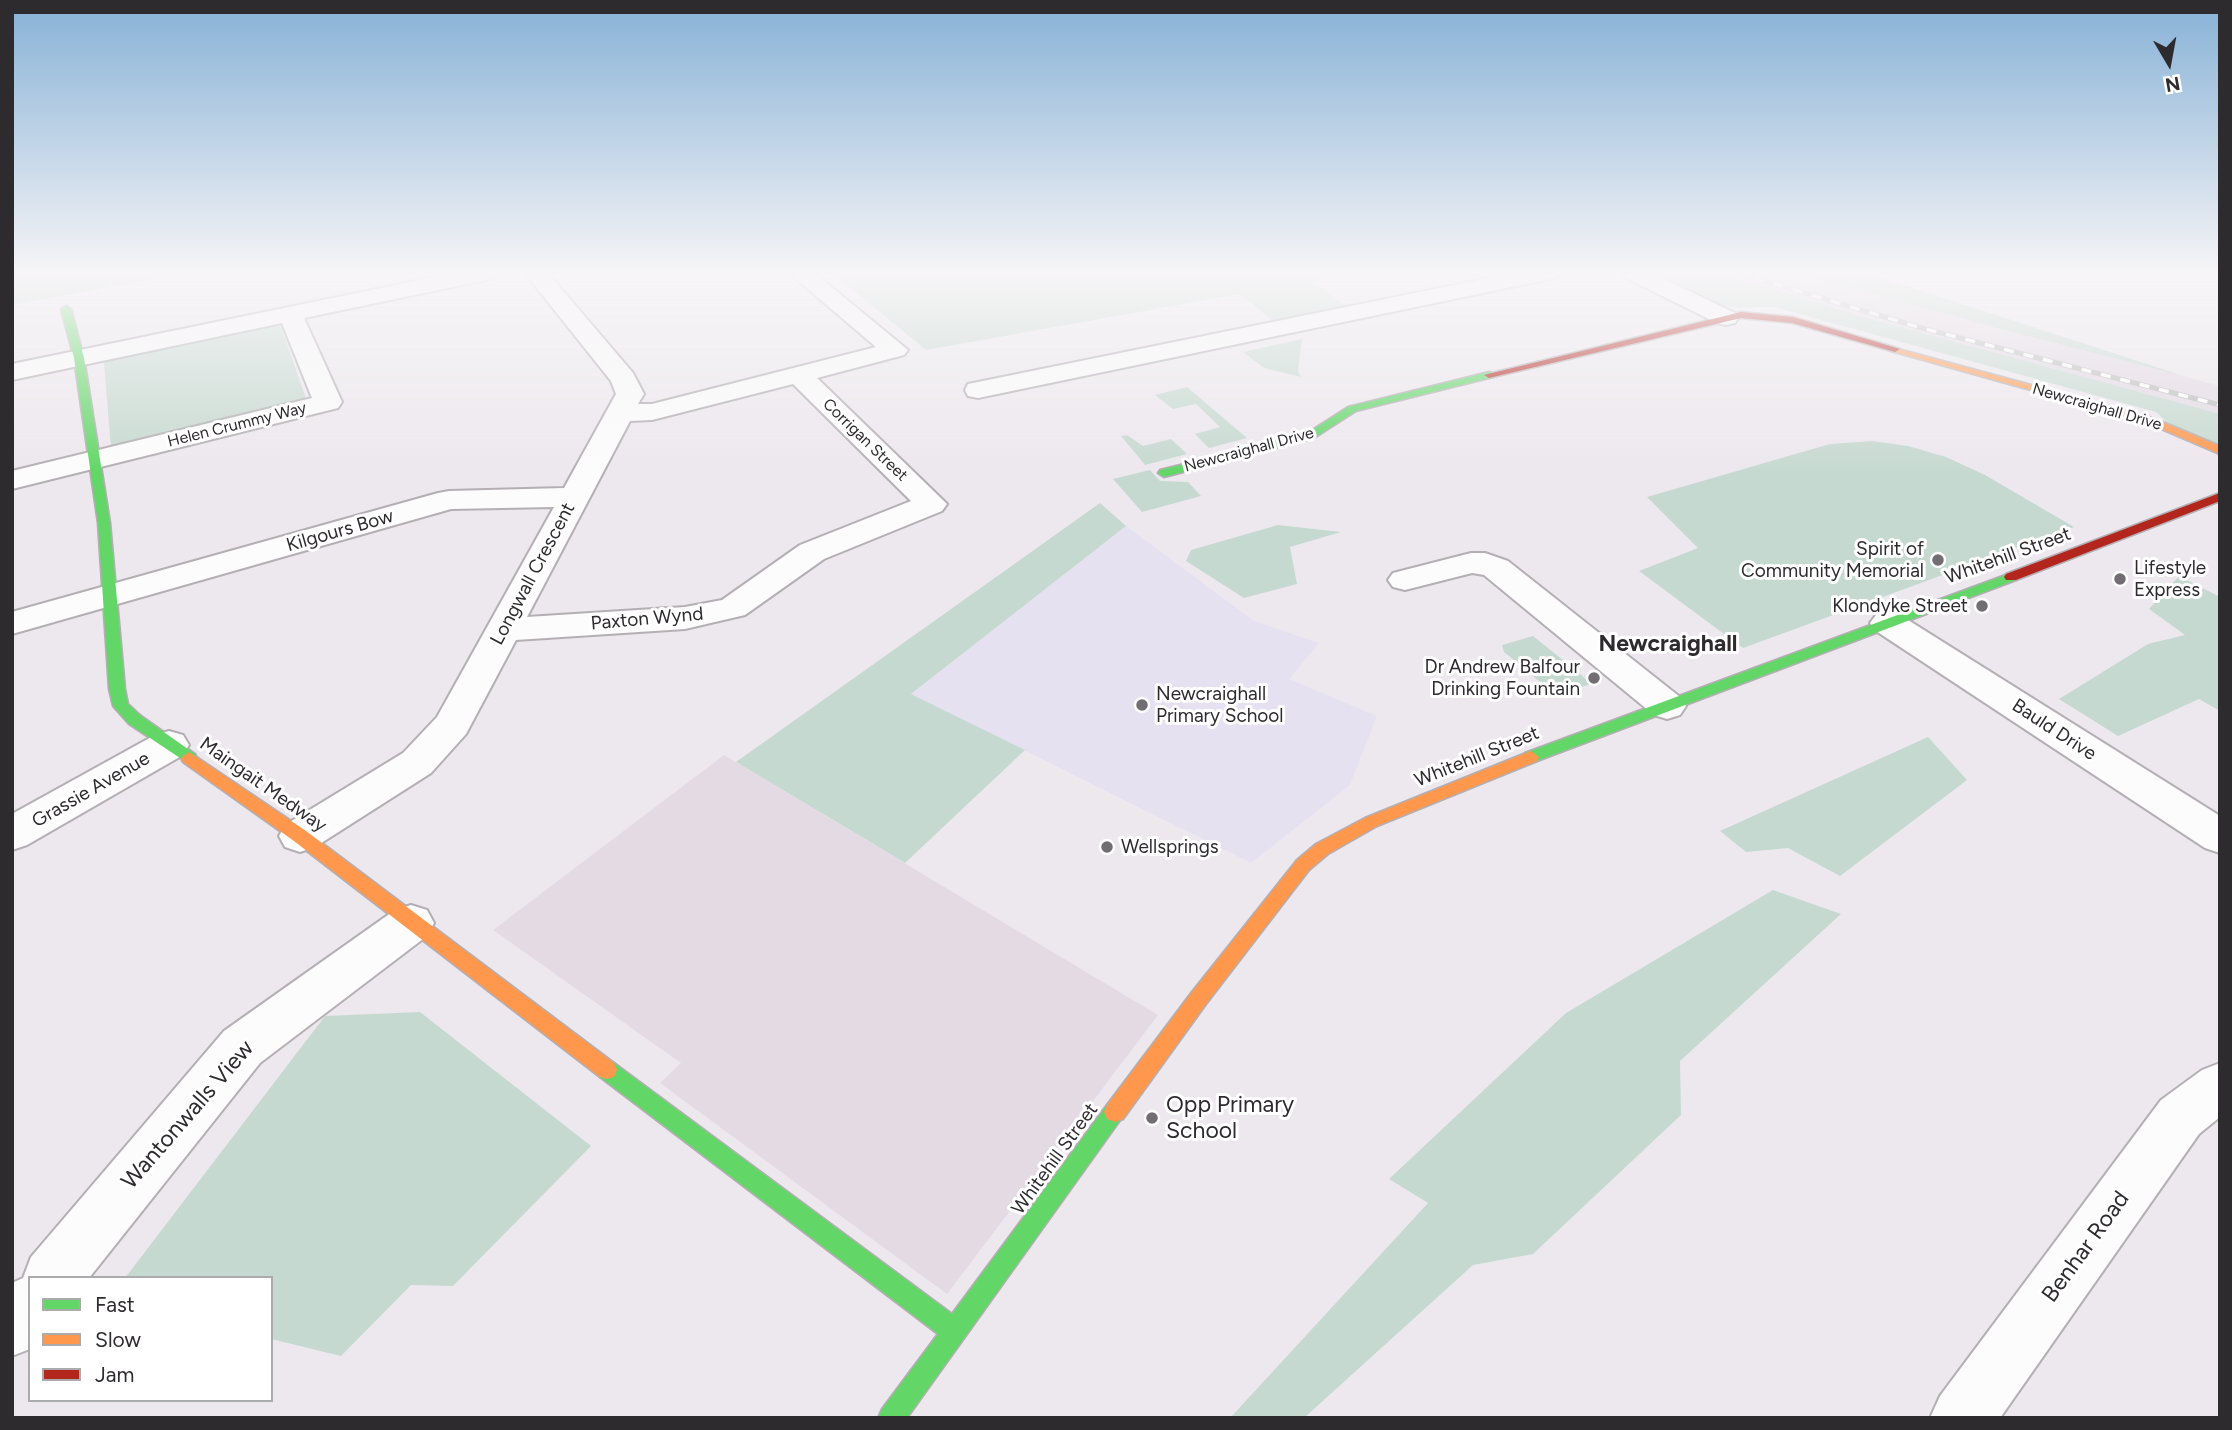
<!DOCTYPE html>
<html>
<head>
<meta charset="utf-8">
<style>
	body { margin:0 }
	#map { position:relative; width:2232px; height:1430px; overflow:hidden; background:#ede8ee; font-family:Figtree,sans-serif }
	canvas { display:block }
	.frame { position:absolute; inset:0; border:14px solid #2e2b2f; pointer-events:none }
	.legend { position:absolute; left:28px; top:1276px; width:245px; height:126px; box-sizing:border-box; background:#fff; border:2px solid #abaaac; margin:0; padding:9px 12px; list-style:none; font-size:21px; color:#2e2b2f }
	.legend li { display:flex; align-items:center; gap:14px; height:35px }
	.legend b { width:35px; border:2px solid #abaaac }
	.north { position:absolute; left:2134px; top:28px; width:70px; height:70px; -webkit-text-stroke:5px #fff; paint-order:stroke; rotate:170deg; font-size:19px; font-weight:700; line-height:28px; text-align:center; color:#2e2b2f }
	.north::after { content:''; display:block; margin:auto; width:24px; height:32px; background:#2e2b2f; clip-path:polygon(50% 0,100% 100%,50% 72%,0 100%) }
</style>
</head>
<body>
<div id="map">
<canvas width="2232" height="1430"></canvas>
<div class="frame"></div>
<ul class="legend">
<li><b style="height:9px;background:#63d668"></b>Fast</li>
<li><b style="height:9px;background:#ff974d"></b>Slow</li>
<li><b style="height:9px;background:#b3261e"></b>Jam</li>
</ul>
<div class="north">N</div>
</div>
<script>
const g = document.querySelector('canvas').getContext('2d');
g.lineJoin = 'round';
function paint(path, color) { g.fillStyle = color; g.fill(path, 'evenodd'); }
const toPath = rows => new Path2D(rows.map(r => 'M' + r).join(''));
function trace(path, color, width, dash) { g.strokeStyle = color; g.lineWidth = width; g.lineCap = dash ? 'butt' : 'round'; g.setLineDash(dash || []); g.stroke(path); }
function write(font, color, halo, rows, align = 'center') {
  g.font = font + ' Figtree,sans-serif'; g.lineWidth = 6; g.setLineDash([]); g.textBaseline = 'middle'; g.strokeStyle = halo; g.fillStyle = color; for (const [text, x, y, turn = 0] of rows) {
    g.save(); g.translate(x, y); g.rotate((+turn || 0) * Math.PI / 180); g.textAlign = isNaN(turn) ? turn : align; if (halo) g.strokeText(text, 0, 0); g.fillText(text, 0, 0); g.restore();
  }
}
const built = toPath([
	[1717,272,1794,272,2220,386,2220,415,2027,366,1789,296],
	[724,755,1158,1015,947,1294,660,1083,681,1063,493,930]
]);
const education = toPath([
	[1126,526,1254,621,1319,643,1289,679,1377,716,1350,785,1251,863,911,694]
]);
const green = toPath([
	[12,272,192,272,12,305],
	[831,272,1362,272,1312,282,1348,307,1273,321,1240,294,926,350],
	[1633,272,1718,272,1852,314,2220,414,2220,449,2171,426,2156,412,1774,307,1737,308,1706,302,1666,281],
	[1794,272,1864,272,2187,377,2005,330],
	[279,321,307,401,111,448,104,363,127,352],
	[1302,339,1298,371,1301,377,1264,368,1243,352],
	[1187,387,1247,438,1209,448,1195,434,1220,427,1196,404,1173,409,1155,395],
	[1127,435,1143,446,1171,439,1187,454,1145,465,1121,436],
	[1872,441,1908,446,1946,457,1985,475,2074,527,1743,648,1639,571,1698,548,1647,497,1830,444],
	[1150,470,1160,481,1188,482,1201,496,1142,512,1113,479],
	[1100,503,1126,526,911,694,1025,750,905,863,736,762],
	[1278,525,1341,532,1290,547,1297,584,1244,598,1186,561,1191,550],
	[2179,576,2220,597,2220,711,2199,699,2118,736,2059,699,2148,644,2185,635,2149,609],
	[1533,636,1578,672,1591,684,1556,695,1504,652,1502,645],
	[1928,737,1967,780,1840,876,1788,848,1746,852,1720,831],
	[1773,890,1841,914,1680,1061,1681,1115,1533,1254,1473,1265,1304,1418,1230,1418,1428,1203,1389,1179,1566,1013],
	[420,1012,591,1146,453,1286,411,1285,341,1356,271,1339,271,1278,125,1278,325,1016]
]);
const street = toPath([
	[459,272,502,272,499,277,491,279,304,318,342,402,338,408,12,489,12,471,312,398,282,323,12,380,12,364,459,272],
	[524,272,547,272,633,373,644,394,638,404,652,404,876,347,788,272,813,272,908,350,904,355,817,378,947,504,942,511,824,559,745,615,685,629,516,640,466,734,431,773,315,847,300,852,285,847,279,836,285,825,403,753,437,717,554,507,451,509,12,634,12,612,438,493,449,491,564,488,616,394,611,381,524,272],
	[793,384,911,501,800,545,722,600,685,607,527,617,630,421,652,420,793,384],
	[1518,272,1561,272,1558,277,1550,279,978,398,968,396,965,390,968,384,978,382,1518,272],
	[1621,272,1649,272,1735,313,1738,318,1735,323,1726,325,1717,323,1624,277,1621,272],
	[1471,553,1485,553,1508,561,1680,697,1686,706,1680,715,1667,719,1654,715,1484,575,1472,573,1405,590,1393,587,1388,580,1393,573,1471,553],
	[1888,612,1900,615,2220,816,2220,853,2205,848,1876,631,1870,623,1876,615,1888,612],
	[169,731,183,735,189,745,183,755,27,845,12,850,12,814,155,735,169,731],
	[411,905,427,910,434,923,427,936,260,1063,89,1278,30,1278,30,1349,12,1356,12,1283,23,1278,31,1257,224,1031,395,910,411,905],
	[2220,1063,2220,1117,2199,1134,2000,1418,1930,1418,1940,1396,2161,1100,2202,1070,2220,1063]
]);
const fast = toPath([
	[66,306,71,309,84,358,110,523,125,689,128,704,141,716,195,754,197,758,189,764,129,724,113,706,109,689,98,523,74,358,61,309,66,306],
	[1489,372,1493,373,1493,377,1356,411,1314,438,1164,477,1158,473,1160,470,1306,434,1348,407,1489,372],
	[2011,573,2018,577,2016,580,1537,761,1531,763,1523,757,1525,753,2011,573],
	[607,1061,614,1063,952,1314,1107,1105,1115,1102,1123,1105,1126,1112,907,1418,878,1418,882,1409,938,1334,600,1077,597,1070,600,1063,607,1061]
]);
const slow = toPath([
	[1891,347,2153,418,2220,446,2220,454,2145,422,1891,351,1891,347],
	[1531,751,1539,757,1537,761,1377,826,1328,854,1309,870,1206,1004,1123,1119,1115,1122,1107,1119,1104,1112,1107,1105,1192,992,1297,860,1316,844,1365,818,1531,751],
	[189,752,306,831,614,1063,617,1070,614,1077,607,1079,600,1077,294,841,183,762,181,758,189,752]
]);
const jam = toPath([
	[1741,312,1793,317,1900,349,1895,352,1792,323,1741,318,1489,378,1484,375,1741,312],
	[2220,493,2220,501,2016,580,2006,580,2004,577,2006,574,2220,493]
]);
const rail = toPath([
	[1735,272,1918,327,2220,405]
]);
const markers = [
	[1938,560,7,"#716d72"],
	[2120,579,7,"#716d72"],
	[1982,606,7,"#716d72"],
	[1594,678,7,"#716d72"],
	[1142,705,7,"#716d72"],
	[1107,847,7,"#716d72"],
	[1152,1118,7,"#716d72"]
];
const farStreetnames = [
	["Newcraighall Drive",2097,407,16],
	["Helen Crummy Way",237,425,-14],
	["Corrigan Street",865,440,44],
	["Newcraighall Drive",1249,450,-15]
];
const streetNames = [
	["Kilgours Bow",340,531,-16],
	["Whitehill Street",2008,556,-20],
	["Longwall Crescent",533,574,-62],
	["Paxton Wynd",647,619,-5],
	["Bauld Drive",2054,730,33],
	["Whitehill Street",1477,757,-22],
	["Maingait Medway",263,785,35],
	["Grassie Avenue",91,790,-30],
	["Whitehill Street",1055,1159,-54]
];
const poiNames = [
	["Spirit of",1924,549],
	["Community Memorial",1924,571],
	["Lifestyle",2134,568,"left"],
	["Express",2134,590,"left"],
	["Klondyke Street",1968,606],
	["Dr Andrew Balfour",1580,667],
	["Drinking Fountain",1580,689],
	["Newcraighall",1156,694,"left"],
	["Primary School",1156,716,"left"],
	["Wellsprings",1121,847,"left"]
];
const quarterNames = [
	["Newcraighall",1668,644]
];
const nearPoinames = [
	["Opp Primary",1166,1105],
	["School",1166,1131]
];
const nearStreetnames = [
	["Wantonwalls View",188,1115,-49],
	["Benhar Road",2086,1247,-54]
];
paint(built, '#e3dae4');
paint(education, '#e6e1f0');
paint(green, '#c6d9d0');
trace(street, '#b3afb3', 4);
trace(fast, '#b3afb3', 3);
trace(slow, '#b3afb3', 3);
trace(jam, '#b3afb3', 3);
paint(street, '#fcfcfc');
paint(fast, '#63d668');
paint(slow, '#ff974d');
paint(jam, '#b3261e');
trace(rail, '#bebebe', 5);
trace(rail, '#fff', 3.5, [10]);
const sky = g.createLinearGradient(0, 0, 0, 472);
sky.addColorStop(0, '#86b1d6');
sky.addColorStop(0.58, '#f7f5f7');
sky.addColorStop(1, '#f7f5f700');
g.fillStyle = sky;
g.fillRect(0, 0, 2232, 472);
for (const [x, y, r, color] of markers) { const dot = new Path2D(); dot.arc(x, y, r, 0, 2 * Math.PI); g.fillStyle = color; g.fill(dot); trace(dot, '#fff', 2.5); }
write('16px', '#2e2b2f', '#fff', farStreetnames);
write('19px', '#2e2b2f', '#fff', streetNames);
write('19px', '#2e2b2f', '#fff', poiNames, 'right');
write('bold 23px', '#2e2b2f', '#fff', quarterNames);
write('23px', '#2e2b2f', '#fff', nearPoinames, 'left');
write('23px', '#2e2b2f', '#fff', nearStreetnames);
</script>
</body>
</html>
